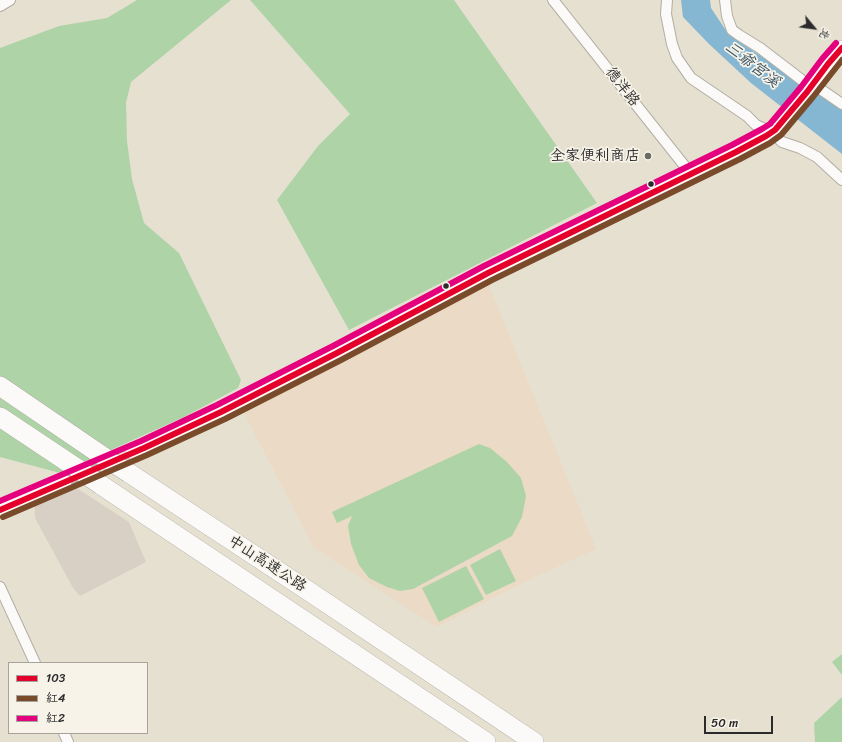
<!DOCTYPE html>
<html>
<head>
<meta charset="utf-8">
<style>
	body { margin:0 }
	#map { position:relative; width:842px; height:742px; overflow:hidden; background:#e6e0d1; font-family:Sriracha,"LXGW WenKai TC",sans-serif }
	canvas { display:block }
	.legend { position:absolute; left:8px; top:662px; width:140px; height:72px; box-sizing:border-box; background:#f7f3e8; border:1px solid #a5a39c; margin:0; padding:5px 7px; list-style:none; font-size:12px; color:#2b2b2b }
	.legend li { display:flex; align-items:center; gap:8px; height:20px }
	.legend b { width:20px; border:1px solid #a5a39c }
	.north { position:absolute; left:794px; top:8px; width:40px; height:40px; -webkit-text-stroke:3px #f7f3e8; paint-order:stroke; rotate:119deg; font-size:11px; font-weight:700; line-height:16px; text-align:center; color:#2b2b2b }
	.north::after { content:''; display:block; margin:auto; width:14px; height:18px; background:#2b2b2b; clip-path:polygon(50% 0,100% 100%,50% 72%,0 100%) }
	.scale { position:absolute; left:704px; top:716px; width:69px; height:18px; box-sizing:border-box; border:2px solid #2b2b2b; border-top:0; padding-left:5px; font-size:12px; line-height:14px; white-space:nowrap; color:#2b2b2b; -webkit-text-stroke:3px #f7f3e8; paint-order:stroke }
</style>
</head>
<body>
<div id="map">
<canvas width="842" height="742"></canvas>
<ul class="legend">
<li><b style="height:5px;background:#e4002b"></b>103</li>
<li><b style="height:5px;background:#7a4b2a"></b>紅4</li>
<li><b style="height:5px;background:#e5007d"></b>紅2</li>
</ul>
<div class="north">北</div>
<div class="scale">50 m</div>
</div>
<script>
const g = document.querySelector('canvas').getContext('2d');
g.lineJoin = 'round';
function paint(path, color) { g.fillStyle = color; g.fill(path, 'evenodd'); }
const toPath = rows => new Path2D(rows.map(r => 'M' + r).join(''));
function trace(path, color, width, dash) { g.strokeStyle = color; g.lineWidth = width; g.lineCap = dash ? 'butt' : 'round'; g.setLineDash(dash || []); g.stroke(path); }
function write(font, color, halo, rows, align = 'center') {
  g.font = font + ' Sriracha,"LXGW WenKai TC",sans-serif'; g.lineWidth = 3.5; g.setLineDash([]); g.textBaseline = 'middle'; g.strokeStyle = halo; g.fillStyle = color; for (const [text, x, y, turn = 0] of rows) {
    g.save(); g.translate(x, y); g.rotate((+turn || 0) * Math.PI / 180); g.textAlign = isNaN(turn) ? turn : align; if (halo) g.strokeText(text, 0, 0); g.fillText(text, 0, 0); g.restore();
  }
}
const built = toPath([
	[488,283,596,549,524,582,437,627,314,548,244,413,340,364]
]);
const industrial = toPath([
	[72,485,129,522,146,562,80,596,73,588,35,518,34,498]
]);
const green = toPath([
	[137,0,231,0,131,82,126,103,127,141,132,179,144,223,179,253,241,380,238,388,186,416,60,473,0,457,0,48,59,26,107,18],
	[250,0,454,0,597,203,349,330,277,200,318,146,350,114],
	[479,444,490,448,507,462,521,478,526,496,522,517,512,536,413,589,400,591,387,587,369,578,359,565,351,544,348,526,352,516,337,523,332,512],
	[500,549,516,581,486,595,470,565],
	[466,566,484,599,439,622,422,588],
	[842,654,842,675,832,662],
	[842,697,842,742,815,742,814,723]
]);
const water = toPath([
	[681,0,710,0,711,8,729,35,842,109,842,154,751,83,709,44,683,17]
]);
const secondaryTunnel = toPath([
	[64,482,133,452]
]);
const street = toPath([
	[553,0,691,174],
	[667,0,666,14,672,44,677,58,691,78,747,116,756,125,772,132,782,142,800,148,817,157,842,180],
	[725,0,727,16,732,30,739,35,760,48,811,87],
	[0,6,10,0],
	[813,84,842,104],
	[0,587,35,663],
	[64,733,68,742]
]);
const secondary = toPath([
	[133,452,221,412,337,353,488,273,736,152,766,136,775,130,807,92,828,64,842,48],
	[0,510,64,482]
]);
const highway = toPath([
	[0,386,104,457],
	[0,417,78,469],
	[129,473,307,590,534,742],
	[101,485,486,742]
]);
const highwayBridge = toPath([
	[104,457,129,473],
	[78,469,101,485]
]);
const bus1 = toPath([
	[0,510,144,448,221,412,337,353,488,273,736,152,766,136,775,130,807,92,828,64,842,48]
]);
const bus2 = toPath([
	[3,517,147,455,225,419,341,360,492,280,740,159,770,143,781,135,813,97,842,60]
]);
const bus3 = toPath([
	[0,501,141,441,217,405,333,346,484,266,732,145,762,129,770,124,801,87,822,59,836,43]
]);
const markers = [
	[648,156,4,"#6c6a65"],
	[651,184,3.5,"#2b2b2b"],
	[446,286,3.5,"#2b2b2b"]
];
const streetNames = [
	["德洋路",622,87,52],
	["中山高速公路",267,564,33]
];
const poiNames = [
	["全家便利商店",640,156]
];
const waterNames = [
	["三爺宮溪",752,65,38]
];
paint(built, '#ebdac5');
paint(industrial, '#d8d0c4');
paint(green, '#aed3a7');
paint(water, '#85b7d2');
trace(secondaryTunnel, '#c1bcb0', 15, [15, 8]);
trace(street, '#b2aea4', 12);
trace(secondary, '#b2aea4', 16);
trace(highway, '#b2aea4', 20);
trace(street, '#fbfaf8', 10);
trace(secondary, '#fbfaf8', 15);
trace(highway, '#fbfaf8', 19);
trace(highwayBridge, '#b2aea4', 20, []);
trace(highwayBridge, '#fbfaf8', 19);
trace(bus1, '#e4002b', 6);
trace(bus2, '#7a4b2a', 6);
trace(bus3, '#e5007d', 6);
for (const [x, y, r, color] of markers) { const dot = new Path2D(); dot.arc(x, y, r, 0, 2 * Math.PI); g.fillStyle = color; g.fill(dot); trace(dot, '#f7f3e8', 1.5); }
write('15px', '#2b2b2b', '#f7f3e8', streetNames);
write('15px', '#2b2b2b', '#f7f3e8', poiNames, 'right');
write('italic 16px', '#3c5666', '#f7f3e8', waterNames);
</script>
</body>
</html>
